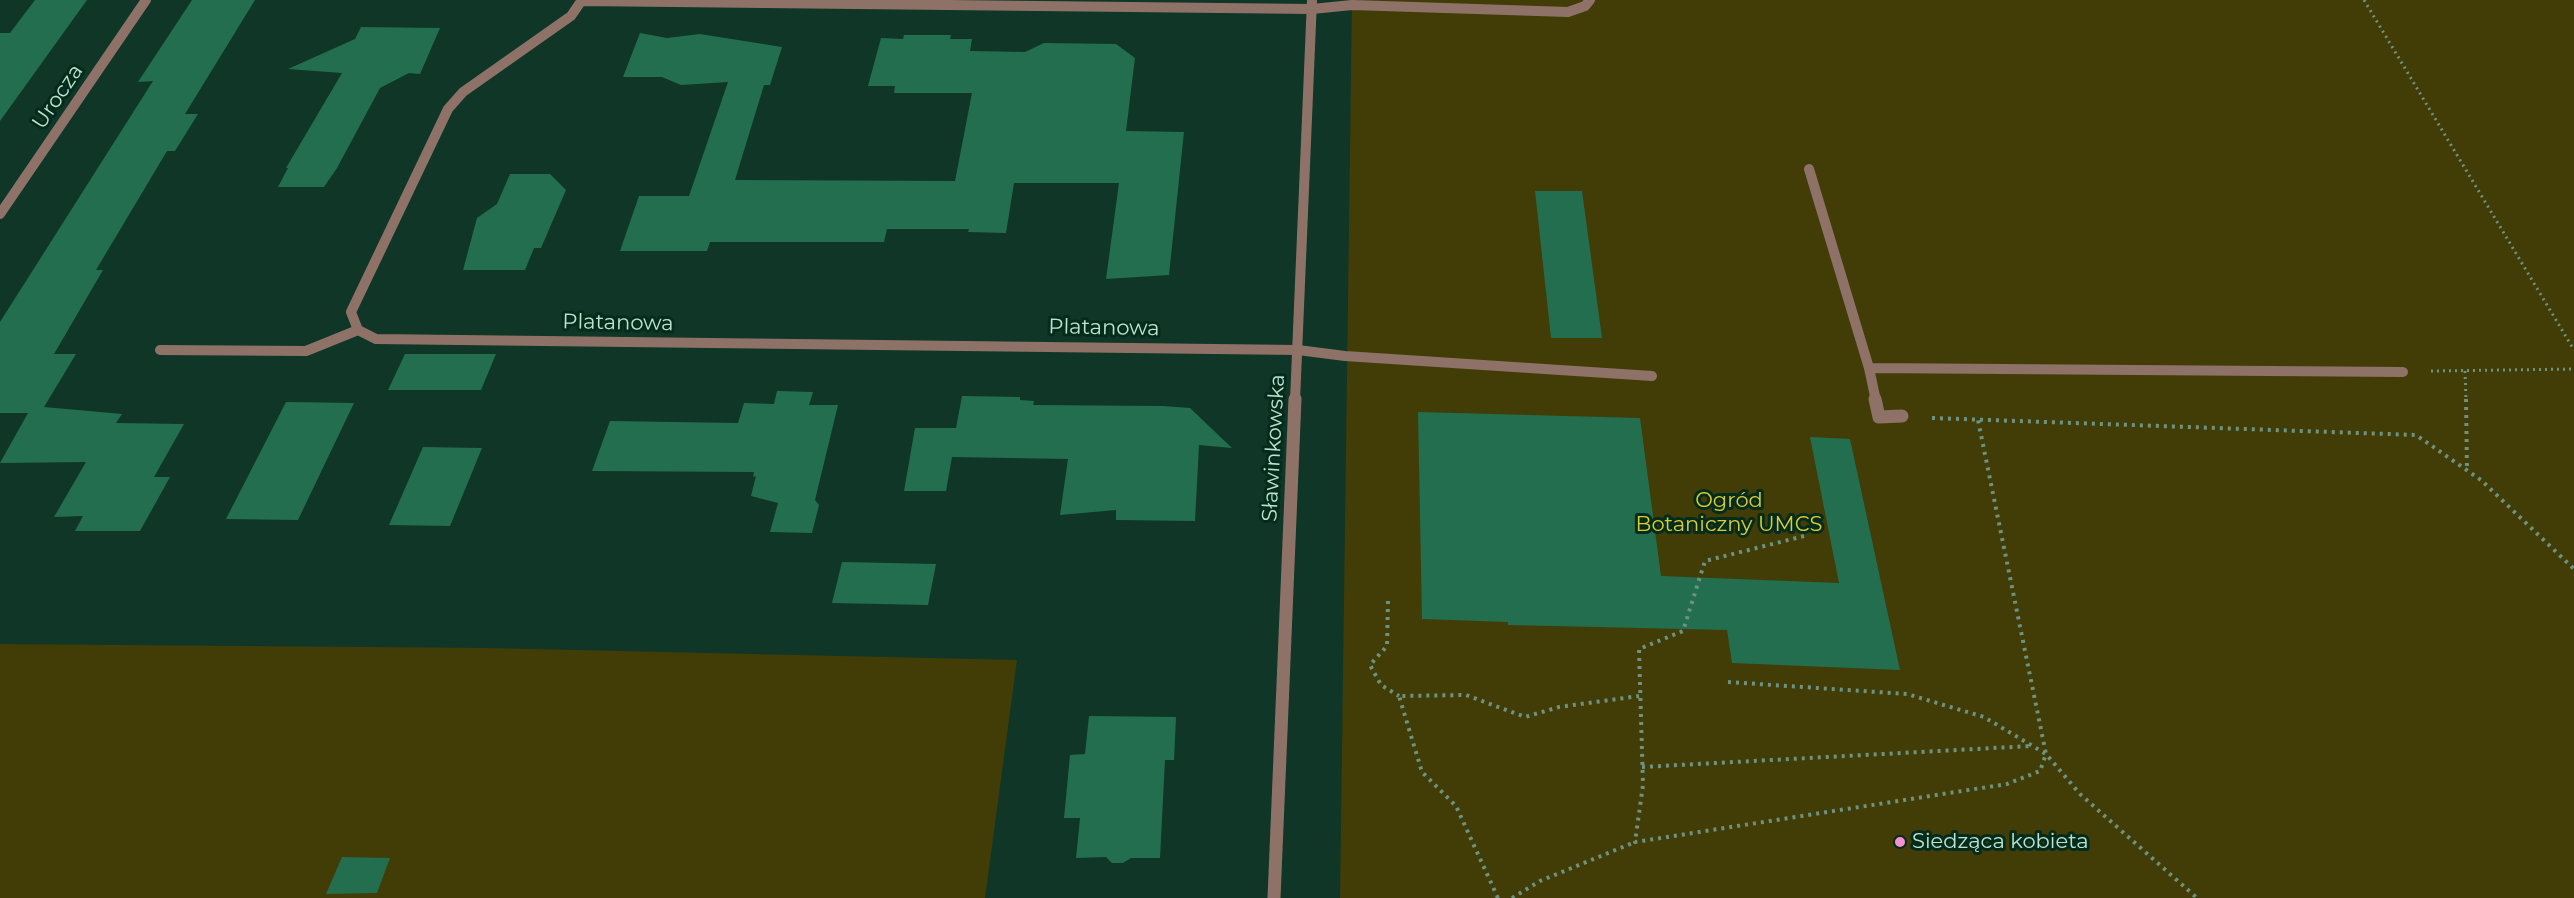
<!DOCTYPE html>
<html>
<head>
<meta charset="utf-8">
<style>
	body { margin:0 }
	canvas { display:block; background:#0f3626 }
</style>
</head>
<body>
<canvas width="2574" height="898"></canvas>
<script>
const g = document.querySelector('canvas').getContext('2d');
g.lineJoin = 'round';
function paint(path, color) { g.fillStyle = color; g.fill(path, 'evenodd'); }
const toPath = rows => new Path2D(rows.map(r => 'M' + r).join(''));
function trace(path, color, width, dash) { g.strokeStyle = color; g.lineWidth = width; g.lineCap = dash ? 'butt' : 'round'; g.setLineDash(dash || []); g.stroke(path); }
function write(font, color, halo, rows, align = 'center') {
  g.font = font + ' Montserrat,sans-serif'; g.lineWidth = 6; g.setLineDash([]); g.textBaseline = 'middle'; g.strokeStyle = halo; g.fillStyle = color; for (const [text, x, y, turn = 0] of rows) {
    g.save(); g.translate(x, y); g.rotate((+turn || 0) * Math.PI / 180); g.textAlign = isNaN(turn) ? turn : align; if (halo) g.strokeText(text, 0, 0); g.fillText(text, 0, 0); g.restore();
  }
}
const green = toPath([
	[1352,0,2574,0,2574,898,1340,898],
	[0,644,487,648,1017,660,985,898,0,898]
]);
const building = toPath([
	[35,0,87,0,0,121,0,33,10,33],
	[192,0,255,0,185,114,198,114,175,151,167,151,96,270,103,270,54,354,76,354,44,407,122,414,116,423,184,424,154,477,170,477,140,531,75,531,83,516,54,517,86,462,0,463,28,413,0,413,0,322,153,81,138,82],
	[361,27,440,28,420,74,409,73,380,88,337,168,324,187,278,187,288,168,286,168,342,73,288,69,355,39],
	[640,33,667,38,700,34,782,47,770,85,764,85,735,180,955,181,972,93,894,93,895,86,868,86,881,38,903,39,904,35,951,35,950,39,972,39,970,51,1025,52,1044,43,1116,44,1135,58,1126,131,1184,132,1169,275,1106,279,1119,183,1014,183,1006,233,968,232,969,229,887,229,884,242,710,242,707,251,620,251,639,196,689,196,728,82,681,85,662,77,623,77],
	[510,174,550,174,566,190,541,248,534,248,525,270,463,270,477,218,497,204],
	[1535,191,1582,191,1602,338,1551,338],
	[405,354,496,354,481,390,388,390],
	[777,391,813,392,809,405,838,405,815,500,819,505,812,533,770,532,778,503,751,496,756,476,753,477,754,472,592,471,610,421,738,423,744,403,774,404],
	[962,396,1020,397,1020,400,1034,401,1033,405,1163,406,1190,408,1232,448,1199,445,1195,521,1116,520,1116,510,1060,515,1068,459,952,457,946,491,904,491,915,428,956,428],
	[286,402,354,403,298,520,226,519],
	[1418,412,1640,418,1661,576,1839,583,1810,437,1850,439,1900,670,1732,663,1727,630,1508,625,1508,622,1422,619],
	[423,447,482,448,450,526,389,525],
	[842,562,936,564,928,605,832,603],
	[1089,716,1176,717,1174,760,1165,760,1160,858,1131,858,1123,863,1112,863,1106,857,1076,858,1080,818,1064,818,1070,755,1085,754],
	[342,857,390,858,377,893,326,894]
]);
const pathFar1 = toPath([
	[2364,0,2574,350],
	[2431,371,2574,369],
	[2465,371,2466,401]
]);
const path = toPath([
	[2466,399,2467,470],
	[1932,418,2416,435,2481,480,2574,569],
	[1804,536,1705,561,1683,631,1639,649,1643,785,1635,842,2007,784,2040,771,2046,754,1978,420],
	[1388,601,1387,646,1370,665,1381,685,1399,696],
	[1728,682,1907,694,1984,717,2046,754,2080,794,2197,898],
	[1642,767,2031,746],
	[1498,898,1456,806,1422,772,1399,696,1466,695,1525,717,1559,707,1639,696],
	[1512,898,1540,881,1635,842]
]);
const serviceFar1 = toPath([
	[1312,9,1352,5,1568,12,1585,6,1590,0],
	[1809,169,1869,368,1876,401],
	[160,350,306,351,358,330],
	[1298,350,1345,356,1652,376],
	[1869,368,2403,372]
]);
const service = toPath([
	[1875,399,1879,417,1902,416]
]);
const minorFar1 = toPath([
	[582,0,571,16,463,92,448,109,351,312,358,330,376,339,1298,350],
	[582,1,1312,9],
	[0,214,146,0],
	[1295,401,1312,0]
]);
const minor = toPath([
	[1274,898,1295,399]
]);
const markers = [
	[1900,842,6,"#f690d0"]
];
const streetNames = [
	["Urocza",58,97,-56],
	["Platanowa",618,323,1],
	["Platanowa",1104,328,1],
	["Sławinkowska",1274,448,-87]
];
const parkNames = [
	["Ogród",1729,501],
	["Botaniczny UMCS",1729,525]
];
const poiNames = [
	["Siedząca kobieta",1912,842]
];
paint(green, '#423c07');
paint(building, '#236e4f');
trace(pathFar1, '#6d9280', 3, [2, 4]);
trace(path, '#6d9280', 4, [3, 5]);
trace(serviceFar1, '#8f7267', 10);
trace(service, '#8f7267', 13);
trace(minorFar1, '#8f7267', 10);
trace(minor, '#8f7267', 13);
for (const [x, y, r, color] of markers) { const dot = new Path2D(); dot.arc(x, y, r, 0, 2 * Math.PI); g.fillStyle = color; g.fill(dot); trace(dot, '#032c1c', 2); }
write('21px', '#bfe2cf', '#032c1c', streetNames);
write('21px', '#decc2f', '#032c1c', parkNames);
write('21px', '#bfe2cf', '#032c1c', poiNames, 'left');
</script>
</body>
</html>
